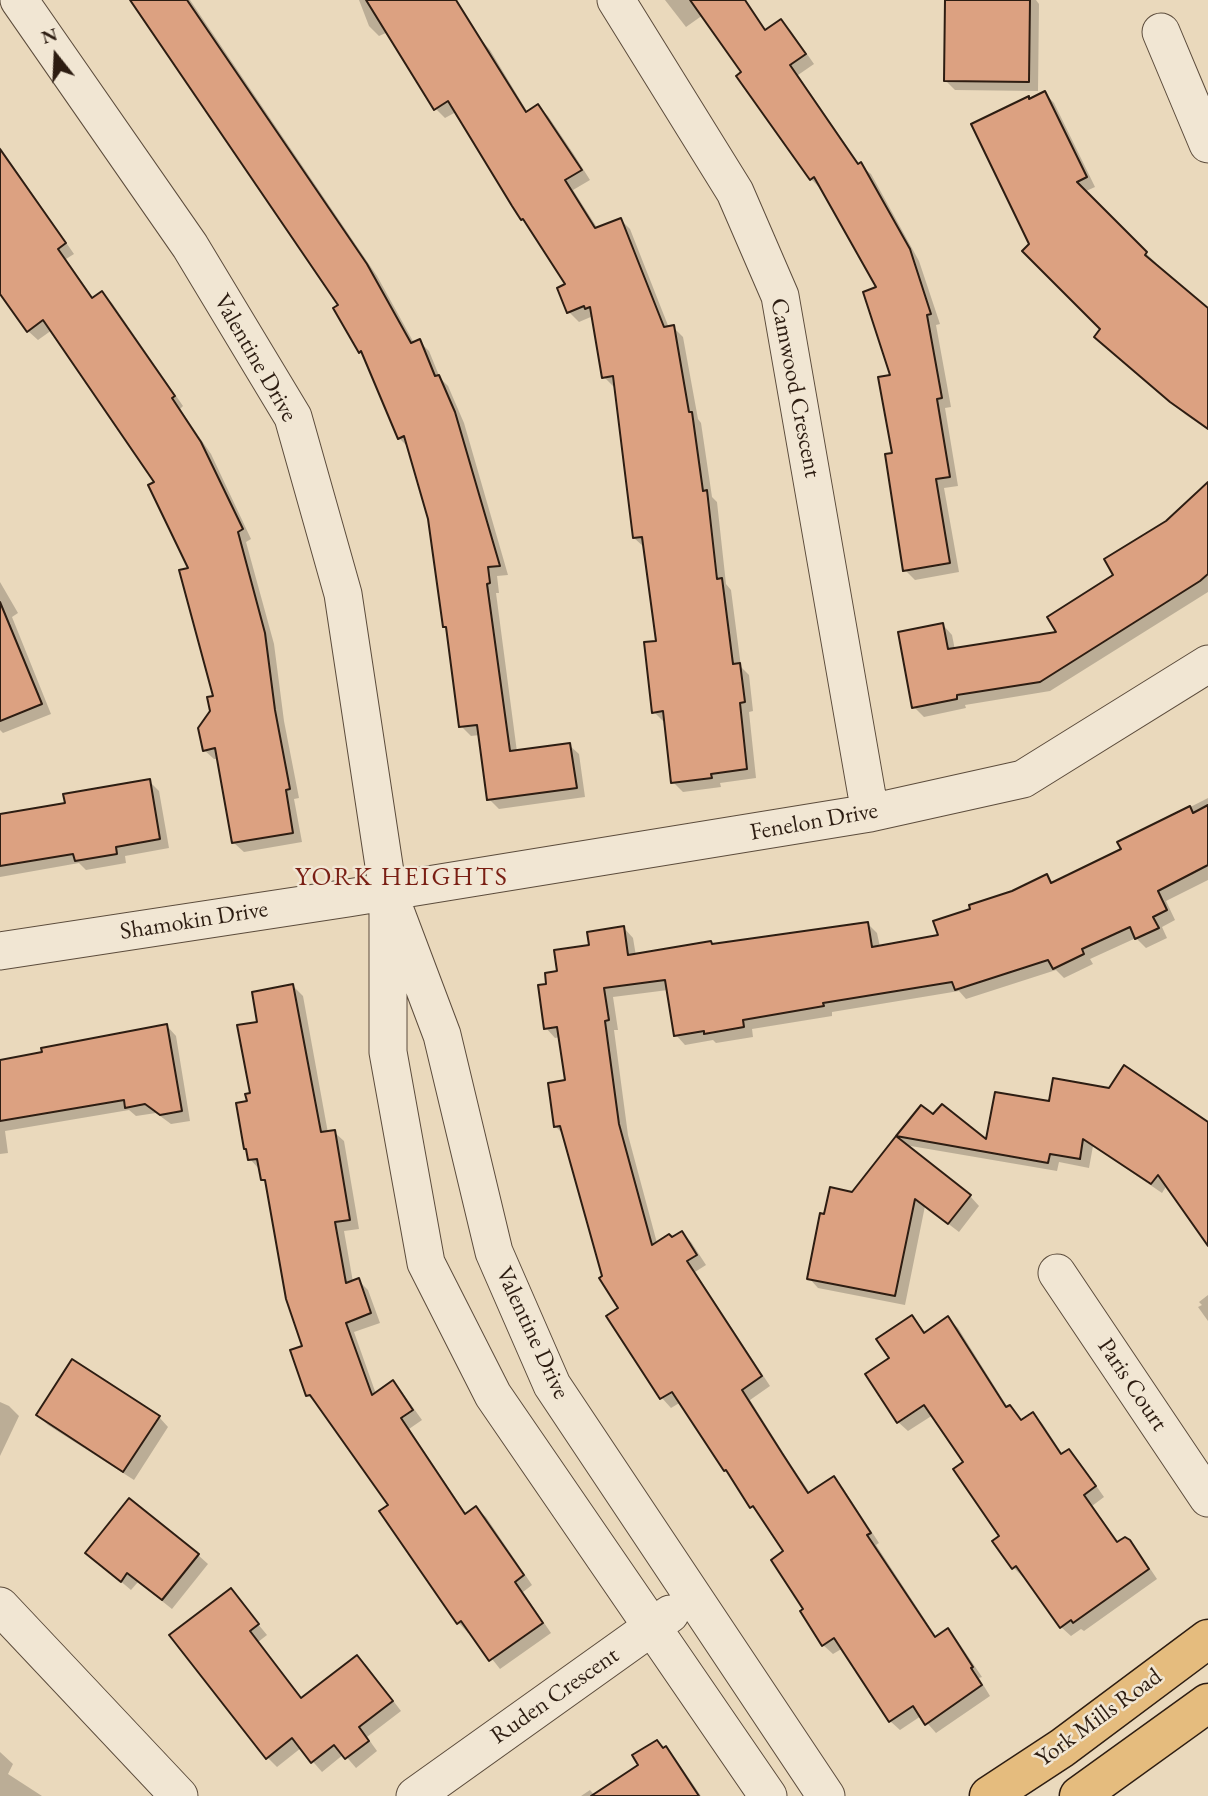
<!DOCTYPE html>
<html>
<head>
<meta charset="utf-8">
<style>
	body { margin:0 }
	#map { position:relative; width:1208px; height:1796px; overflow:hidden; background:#ead9bc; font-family:"EB Garamond",serif }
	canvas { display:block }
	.north { position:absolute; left:21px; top:21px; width:70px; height:70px; -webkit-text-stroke:5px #f1e6d3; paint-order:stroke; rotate:342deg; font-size:19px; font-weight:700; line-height:28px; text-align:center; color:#2d1d12 }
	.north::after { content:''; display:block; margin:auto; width:24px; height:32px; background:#2d1d12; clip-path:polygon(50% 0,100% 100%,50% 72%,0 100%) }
</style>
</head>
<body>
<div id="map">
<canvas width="1208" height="1796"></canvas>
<div class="north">N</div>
</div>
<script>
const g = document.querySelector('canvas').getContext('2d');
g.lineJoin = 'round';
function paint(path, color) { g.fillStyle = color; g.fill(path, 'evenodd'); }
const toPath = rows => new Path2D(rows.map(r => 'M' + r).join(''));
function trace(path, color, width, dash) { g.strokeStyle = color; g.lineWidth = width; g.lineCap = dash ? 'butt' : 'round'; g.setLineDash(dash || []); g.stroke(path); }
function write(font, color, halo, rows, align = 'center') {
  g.font = font + ' "EB Garamond",serif'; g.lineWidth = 5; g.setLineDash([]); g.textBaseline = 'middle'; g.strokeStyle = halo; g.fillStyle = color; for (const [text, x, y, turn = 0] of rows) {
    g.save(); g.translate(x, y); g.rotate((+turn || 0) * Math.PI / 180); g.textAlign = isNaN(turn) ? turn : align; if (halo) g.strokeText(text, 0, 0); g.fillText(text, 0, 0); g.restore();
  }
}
const shadow = toPath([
	[131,0,190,0,377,276,414,343,419,341,429,351,440,378,448,386,464,423,508,575,497,576,499,593,496,593,517,752,569,745,579,754,585,797,499,809,489,799,480,735,471,736,461,726,448,630,444,626,430,519,409,448,399,438,366,358,360,352,341,305],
	[359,0,447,0,490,50,528,113,538,106,548,116,573,153,590,180,573,190,598,229,621,220,630,229,669,328,673,327,683,337,698,419,701,423,712,497,717,502,726,584,731,590,741,667,749,675,753,711,749,712,756,778,720,783,721,787,683,792,673,782,666,721,663,721,654,712,658,643,644,547,634,538,616,386,614,387,604,377,593,316,579,322,569,312,568,285,530,226,522,219,456,112,445,118,436,109,388,32,379,36,369,26],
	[665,0,724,0,755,18,767,31,781,21,791,31,814,64,798,75,860,165,871,174,919,261,940,324,936,325,951,407,945,408,958,486,944,488,959,572,915,580,905,570,894,454,893,376,879,288,821,189,811,179,739,76,744,73,703,15,686,27],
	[946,0,1036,0,1039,4,1038,91,955,90,945,80],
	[1045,93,1054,103,1095,187,1084,192,1156,263,1154,265,1208,310,1208,430,1186,415,1106,346,1103,329,1031,244,1029,98,1031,100],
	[0,147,74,254,66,259,94,299,102,293,112,303,183,406,180,409,211,454,251,539,246,542,274,644,284,721,299,798,294,799,302,842,244,852,234,843,219,759,214,759,204,750,215,697,190,569,157,483,52,330,38,340,28,331,0,291],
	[1208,490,1208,592,1050,691,965,705,966,708,924,717,914,707,943,625,952,635,955,650,1059,633,1167,522],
	[0,582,18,613,12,617,51,714,3,733,0,730],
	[149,781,159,791,169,848,125,856,126,863,86,870,79,863,0,877,0,815,67,804],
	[1208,798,1208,880,1166,901,1175,920,1162,927,1167,938,1146,948,1136,938,1090,959,1093,964,1064,978,1056,970,966,999,959,991,832,1012,832,1016,752,1029,753,1037,716,1043,713,1040,685,1045,676,1035,668,990,613,997,618,1030,614,1030,628,1135,657,1243,682,1233,691,1242,706,1265,695,1272,770,1386,750,1400,791,1465,810,1493,833,1479,843,1488,879,1543,876,1545,937,1638,948,1630,957,1640,982,1677,979,1678,990,1696,936,1733,921,1716,900,1730,890,1721,843,1648,833,1654,823,1645,806,1609,786,1552,725,1470,681,1402,671,1408,662,1398,609,1316,620,1309,604,1277,564,1135,555,1126,567,1082,560,1037,555,1038,546,1028,548,986,559,973,591,946,624,928,633,938,636,956,868,924,877,933,880,947,940,937,972,910,1047,877,1054,883,1123,850,1120,843],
	[293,986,303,996,328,1133,334,1132,344,1141,359,1229,344,1231,353,1282,358,1280,368,1290,380,1323,354,1332,376,1394,392,1383,402,1392,422,1420,409,1429,466,1514,476,1508,486,1517,532,1585,523,1592,551,1633,500,1669,470,1631,468,1633,459,1623,381,1512,391,1505,317,1405,308,1395,304,1347,267,1184,263,1179,259,1169,250,1159,245,1148,249,1102,252,1094,259,1023],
	[167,1026,176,1036,190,1121,171,1124,156,1113,136,1116,129,1110,5,1131,8,1153,0,1154,0,1062],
	[933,1117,988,1143,1208,1124,1208,1244,1167,1185,1162,1193,1093,1146,1089,1168,1059,1162,1057,1171,905,1145,898,1136],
	[853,1194,970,1196,979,1206,959,1232,925,1206,905,1305,818,1288,809,1278,826,1216],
	[1208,1295,1208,1321,1198,1307,1202,1305,1199,1302],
	[912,1317,926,1333,948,1318,958,1328,1008,1408,1022,1421,1033,1414,1042,1423,1063,1455,1069,1451,1078,1460,1104,1497,1092,1506,1119,1543,1128,1542,1139,1552,1157,1579,1084,1631,1081,1629,1071,1636,1061,1627,1025,1576,1023,1577,1014,1568,1002,1536,965,1462,933,1415,908,1431,898,1422,891,1359],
	[0,1402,9,1406,19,1416,0,1456],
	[38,1415,159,1417,168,1427,134,1480,48,1425],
	[87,1553,198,1555,208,1564,172,1609,138,1582,131,1590],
	[231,1591,267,1635,258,1642,303,1699,357,1657,367,1666,401,1711,367,1737,377,1751,356,1768,344,1754,322,1772,301,1748,277,1767,267,1757],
	[666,1748,675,1758,701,1796,581,1796,590,1790,595,1796],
	[0,1752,13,1764,8,1774,42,1796,0,1796]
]);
const building = toPath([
	[130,0,187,0,367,264,411,343,420,339,435,376,439,375,455,412,500,566,488,567,490,583,487,584,510,751,570,743,577,788,487,800,477,725,459,727,446,627,443,627,428,519,404,436,398,439,361,351,359,353,333,308,338,305,130,0],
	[366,0,456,0,526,112,538,104,582,170,565,180,595,228,621,218,664,327,674,325,689,412,692,412,703,491,707,490,717,579,722,578,733,664,740,663,745,702,740,703,747,769,711,774,712,778,671,783,663,711,652,713,644,642,656,641,642,537,633,538,613,376,602,378,590,307,585,309,584,306,567,313,557,288,565,284,523,219,521,220,512,206,448,101,434,110,366,0],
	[690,0,745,0,765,30,781,19,806,54,790,65,858,164,861,162,910,249,931,314,927,315,942,398,937,399,950,477,936,479,950,563,903,571,885,454,892,453,878,377,890,375,863,292,876,287,814,177,810,180,736,76,741,72,690,0],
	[945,0,1030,0,1029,82,944,81,945,0],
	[1045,91,1087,177,1077,182,1147,252,1145,255,1208,308,1208,429,1170,402,1094,337,1100,329,1022,251,1029,244,971,124,1029,96,1029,99,1045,91],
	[0,149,66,243,58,249,92,298,102,291,175,396,172,398,201,442,243,529,238,532,265,633,275,710,290,789,286,790,293,833,232,843,215,748,203,751,198,728,210,711,207,697,213,696,179,570,188,568,148,485,154,482,43,320,27,332,0,294,0,149],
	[1208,482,1208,574,1200,581,1040,682,957,695,957,699,912,708,898,632,943,623,948,649,1056,632,1047,617,1113,575,1104,559,1166,521,1208,482],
	[0,602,42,704,0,721,0,602],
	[150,779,160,839,116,847,117,854,75,861,73,854,0,866,0,814,65,803,63,794,150,779],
	[1208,805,1208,865,1158,891,1167,910,1153,917,1159,928,1135,939,1130,927,1082,949,1084,954,1053,969,1048,960,955,990,952,982,823,1003,824,1006,743,1020,744,1027,704,1034,704,1031,674,1036,665,980,604,988,609,1020,605,1021,619,1124,652,1245,669,1234,672,1237,682,1231,697,1255,687,1261,762,1376,742,1390,782,1453,808,1493,834,1476,871,1533,867,1535,935,1637,948,1628,973,1667,971,1668,982,1685,925,1725,913,1706,889,1722,834,1638,822,1646,800,1611,803,1609,771,1560,783,1551,753,1506,750,1508,726,1470,724,1471,672,1392,660,1399,606,1316,618,1308,599,1278,602,1276,560,1126,554,1127,548,1083,565,1080,557,1027,544,1029,538,985,546,984,545,973,557,971,554,950,589,945,587,932,624,926,628,955,711,941,712,944,868,922,872,947,938,935,933,921,970,909,969,905,1012,891,1047,874,1051,883,1121,849,1117,842,1190,806,1193,813,1208,805],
	[293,984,321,1132,335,1130,350,1220,335,1222,346,1283,359,1278,371,1313,346,1323,372,1395,393,1380,413,1410,401,1418,465,1514,476,1506,524,1575,515,1582,543,1623,489,1661,461,1621,457,1624,379,1511,388,1505,310,1395,306,1396,290,1350,302,1346,286,1299,265,1180,261,1180,257,1159,248,1160,246,1149,244,1149,236,1103,247,1101,245,1094,250,1093,237,1025,257,1022,252,992,293,984],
	[167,1024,182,1111,160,1115,145,1104,125,1108,124,1100,0,1121,0,1060,42,1052,41,1048,167,1024],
	[1124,1065,1208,1122,1208,1246,1158,1175,1151,1184,1083,1139,1080,1159,1050,1154,1048,1163,896,1136,921,1105,933,1114,942,1104,986,1139,995,1092,1049,1101,1053,1078,1109,1088,1124,1065],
	[896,1136,971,1195,948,1224,915,1199,895,1296,807,1279,820,1213,824,1214,830,1187,852,1192,896,1136],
	[912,1315,924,1333,948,1316,1006,1407,1010,1405,1021,1420,1033,1412,1061,1454,1069,1449,1096,1486,1084,1495,1117,1542,1125,1537,1130,1540,1149,1569,1073,1623,1071,1620,1060,1628,1016,1566,1012,1569,992,1541,999,1536,953,1469,963,1462,924,1405,897,1423,865,1374,889,1358,876,1339,912,1315],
	[72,1359,160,1416,123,1472,36,1415,72,1359],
	[129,1498,199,1554,162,1600,127,1573,121,1582,85,1553,129,1498],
	[231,1588,259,1624,250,1631,301,1698,357,1655,393,1701,359,1727,369,1741,345,1759,334,1745,311,1763,292,1738,266,1759,169,1635,231,1588],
	[657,1740,663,1748,666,1746,699,1796,591,1796,638,1765,632,1755,657,1740]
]);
const minor = toPath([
	[19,0,190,246,293,417,343,594,388,892,388,1052,426,1263,493,1395,768,1796],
	[616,0,735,192,780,296,870,813],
	[1161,32,1208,144],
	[396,913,442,1035,494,1252,552,1385,826,1796],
	[0,951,348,898,870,813,1023,779,1208,664],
	[1057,1273,1208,1498],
	[0,1606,179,1796],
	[415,1796,670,1614]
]);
const major = toPath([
	[989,1796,1062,1748,1208,1639],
	[1079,1796,1208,1703]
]);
const streetNames = [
	["Valentine Drive",255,358,60],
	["Camwood Crescent",795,388,79],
	["Fenelon Drive",814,822,-10],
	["Shamokin Drive",194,921,-9],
	["Valentine Drive",532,1333,65],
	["Paris Court",1132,1385,56],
	["Ruden Crescent",555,1696,-35],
	["York Mills Road",1099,1718,-36]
];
const neighbourhoodNames = [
	["YORK HEIGHTS",402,878]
];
paint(shadow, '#0003');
paint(building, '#dca181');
trace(building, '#2d1d12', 2);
trace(minor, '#5c4c3c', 39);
trace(major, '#2d1d12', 41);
trace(minor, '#f1e6d3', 37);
trace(major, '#e5bc7e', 38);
write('24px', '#2d1d12', '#f1e6d3', streetNames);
g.letterSpacing = '2px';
write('26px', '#7a1f14', '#f1e6d3', neighbourhoodNames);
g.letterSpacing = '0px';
</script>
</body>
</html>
